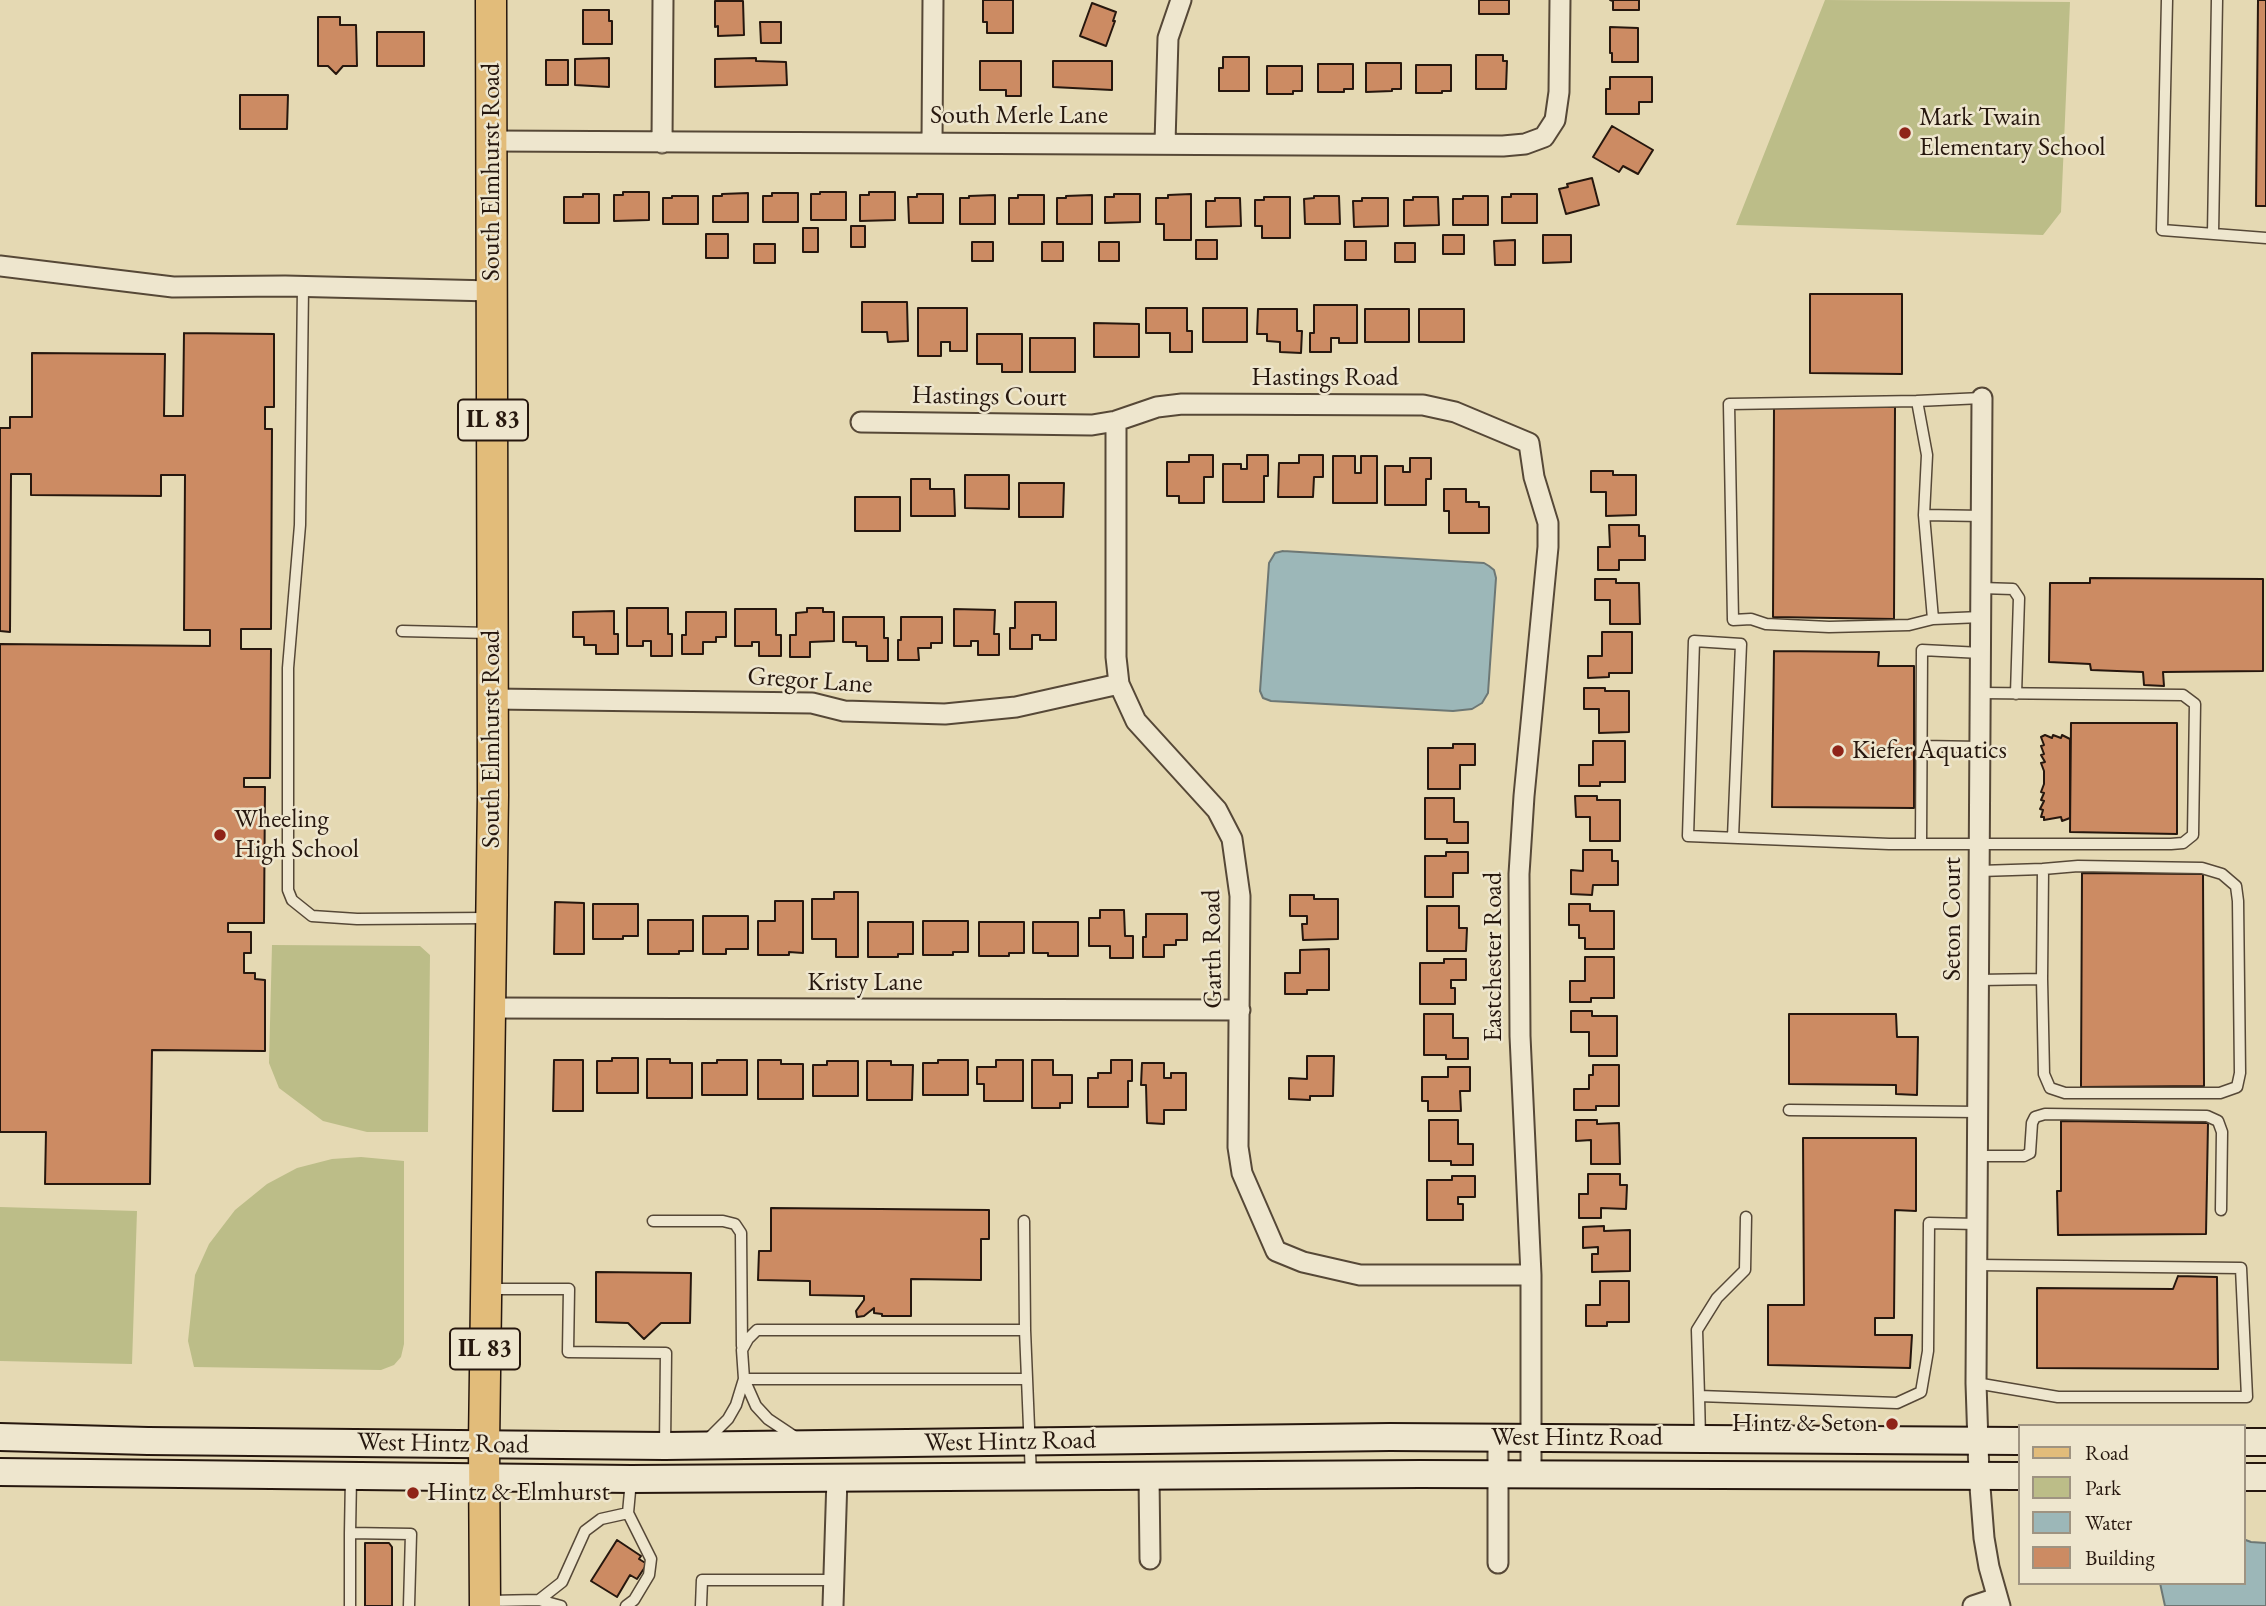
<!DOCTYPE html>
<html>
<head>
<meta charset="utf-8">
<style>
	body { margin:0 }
	#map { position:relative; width:2266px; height:1606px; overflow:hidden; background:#e5d9b3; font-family:"EB Garamond",serif }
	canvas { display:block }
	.legend { position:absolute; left:2018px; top:1424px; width:228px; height:161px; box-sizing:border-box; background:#eee6ce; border:2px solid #9e9381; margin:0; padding:9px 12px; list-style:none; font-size:21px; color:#26170e }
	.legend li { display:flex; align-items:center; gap:14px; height:35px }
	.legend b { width:35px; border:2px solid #9e9381 }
</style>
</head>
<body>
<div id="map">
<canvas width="2266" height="1606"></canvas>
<ul class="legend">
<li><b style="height:9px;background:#e2bc7a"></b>Road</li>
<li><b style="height:19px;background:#bcbd88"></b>Park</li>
<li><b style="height:19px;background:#9cb7b8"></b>Water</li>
<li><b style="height:19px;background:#cc8b63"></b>Building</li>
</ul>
</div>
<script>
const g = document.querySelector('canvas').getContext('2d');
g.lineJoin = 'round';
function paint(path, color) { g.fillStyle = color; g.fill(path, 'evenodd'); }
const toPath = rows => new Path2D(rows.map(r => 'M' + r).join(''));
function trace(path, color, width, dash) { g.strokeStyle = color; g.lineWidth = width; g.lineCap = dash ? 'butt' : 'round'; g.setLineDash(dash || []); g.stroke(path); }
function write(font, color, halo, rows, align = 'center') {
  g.font = font + ' "EB Garamond",serif'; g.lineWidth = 5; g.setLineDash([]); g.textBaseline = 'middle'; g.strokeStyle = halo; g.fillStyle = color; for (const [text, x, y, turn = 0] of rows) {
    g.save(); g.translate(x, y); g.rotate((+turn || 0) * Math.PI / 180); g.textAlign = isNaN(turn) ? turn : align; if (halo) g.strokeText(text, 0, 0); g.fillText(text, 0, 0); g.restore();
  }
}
const green = toPath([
	[1825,0,2070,2,2061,212,2043,235,1736,225],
	[272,945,420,946,430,955,428,1132,367,1132,323,1121,279,1088,269,1063],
	[361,1157,404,1161,404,1344,401,1357,394,1365,381,1370,194,1367,188,1341,195,1275,209,1244,235,1210,267,1184,297,1168,332,1159],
	[0,1207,137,1211,132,1364,0,1361]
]);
const water = toPath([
	[1283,551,1484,563,1489,566,1494,570,1496,578,1488,693,1482,703,1472,709,1453,711,1271,701,1263,698,1260,691,1269,563,1275,553,1283,551],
	[2243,1539,2251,1542,2266,1543,2266,1606,2165,1606,2160,1583,2243,1583,2243,1539]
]);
const building = toPath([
	[983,0,1013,0,1013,33,987,33,987,22,983,22,983,0],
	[1479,0,1509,0,1509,14,1479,14,1479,0],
	[1610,0,1639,0,1639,10,1613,10,1613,1,1610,0],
	[2258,0,2266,0,2266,206,2256,206,2258,0],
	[715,1,743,1,744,35,718,36,718,26,715,27,715,1],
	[1092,3,1116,12,1113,21,1115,21,1106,46,1080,36,1092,3],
	[583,10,609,10,609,21,612,21,612,44,583,44,583,10],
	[318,17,340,17,340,25,356,25,357,66,343,66,336,74,328,66,318,66,318,17],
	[760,22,781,22,781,43,761,43,760,22],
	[1610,27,1638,28,1638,62,1612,62,1612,53,1610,53,1610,27],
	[377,32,424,32,424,66,377,66,377,32],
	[1476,55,1503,55,1503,61,1507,61,1506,89,1476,89,1476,55],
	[1223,57,1249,57,1249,91,1219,91,1219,68,1223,68,1223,57],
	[609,58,609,87,575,85,575,59,609,58],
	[756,58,756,61,786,62,787,85,715,87,715,59,756,58],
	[546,60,568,60,568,85,546,85,546,60],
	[980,61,1021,61,1021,96,1006,96,1006,90,980,90,980,61],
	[1053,61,1112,61,1112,90,1053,87,1053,61],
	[1366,63,1401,63,1401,89,1392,89,1392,91,1366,92,1366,63],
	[1318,64,1353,64,1353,89,1344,89,1344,92,1318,92,1318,64],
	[1416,65,1451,65,1451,91,1442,91,1442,93,1416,93,1416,65],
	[1267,66,1302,66,1302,91,1293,91,1293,94,1267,94,1267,66],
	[1610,77,1652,77,1652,102,1639,102,1639,114,1606,114,1606,89,1610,89,1610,77],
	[240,95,288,95,287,129,240,129,240,95],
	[1612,126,1653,150,1638,174,1623,166,1619,172,1593,157,1612,126],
	[1592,178,1599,205,1566,214,1559,189,1568,187,1567,184,1592,178],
	[623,192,649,192,649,220,614,221,614,195,623,195,623,192],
	[820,192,846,192,846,220,811,220,811,194,820,194,820,192],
	[869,192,895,192,895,220,860,221,860,195,869,195,869,192],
	[748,193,748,222,713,222,713,196,722,196,722,194,748,193],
	[772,193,798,193,798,222,763,222,763,196,772,196,772,193],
	[583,194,599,194,599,223,564,223,564,197,583,197,583,194],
	[917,194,943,194,943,223,909,223,908,197,917,197,917,194],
	[1114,194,1140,194,1140,222,1105,223,1105,197,1114,197,1114,194],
	[1191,194,1191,240,1164,240,1164,224,1156,224,1156,198,1168,198,1168,195,1191,194],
	[1511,194,1537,194,1537,223,1502,223,1502,197,1511,197,1511,194],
	[995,195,995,224,960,224,960,198,969,198,969,196,995,195],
	[1018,195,1044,195,1044,224,1009,224,1009,198,1018,198,1018,195],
	[1092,195,1092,224,1057,224,1057,198,1066,198,1066,196,1092,195],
	[672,196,698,196,698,224,663,224,663,198,672,198,672,196],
	[1314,196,1339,196,1340,224,1305,224,1304,199,1314,198,1314,196],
	[1463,196,1488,196,1488,225,1453,225,1453,199,1463,199,1463,196],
	[1264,197,1290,197,1290,238,1262,238,1262,226,1255,226,1255,200,1264,200,1264,197],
	[1413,197,1438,197,1439,225,1404,226,1404,200,1413,200,1413,197],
	[1215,198,1240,198,1241,226,1206,227,1206,201,1215,201,1215,198],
	[1362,198,1388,198,1388,226,1354,227,1353,201,1362,201,1362,198],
	[851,226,865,226,865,247,851,247,851,226],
	[803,228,818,228,818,252,803,252,803,228],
	[706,234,728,234,728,258,706,258,706,234],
	[1443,235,1464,235,1464,254,1443,254,1443,235],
	[1543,235,1571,235,1571,262,1543,263,1543,235],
	[1196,240,1217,240,1217,259,1196,259,1196,240],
	[1515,240,1515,265,1495,265,1494,241,1515,240],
	[1345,241,1366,241,1366,260,1345,260,1345,241],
	[972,242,993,242,993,261,972,261,972,242],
	[1042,242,1063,242,1063,261,1042,261,1042,242],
	[1099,242,1119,242,1119,261,1099,261,1099,242],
	[1395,243,1415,243,1415,262,1395,262,1395,243],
	[754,244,775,244,775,263,754,263,754,244],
	[1810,294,1902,294,1902,374,1810,373,1810,294],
	[862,302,907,302,908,341,888,342,887,332,862,332,862,302],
	[1314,305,1357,305,1357,343,1339,343,1339,338,1331,338,1331,352,1310,352,1310,333,1314,333,1314,305],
	[918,308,967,308,967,351,950,351,950,342,941,342,941,356,918,356,918,308],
	[1146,308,1187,308,1187,331,1192,331,1192,352,1170,352,1170,333,1146,333,1146,308],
	[1203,308,1247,308,1247,342,1203,342,1203,308],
	[1258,309,1297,309,1297,331,1302,331,1301,353,1280,352,1280,342,1267,341,1267,334,1257,334,1258,309],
	[1365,309,1409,309,1409,342,1365,342,1365,309],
	[1419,309,1464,309,1464,342,1419,342,1419,309],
	[1094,323,1139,324,1139,357,1094,357,1094,323],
	[184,333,274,334,274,407,265,407,265,429,272,429,271,629,241,629,241,649,271,649,270,778,244,778,244,787,265,787,264,923,228,923,228,932,251,932,251,953,244,953,244,973,255,973,255,979,265,980,265,1051,152,1050,150,1184,45,1184,46,1132,0,1132,0,644,210,646,210,630,184,630,185,475,161,475,161,496,31,495,31,474,11,474,10,632,0,631,0,428,10,428,10,417,32,417,32,353,165,354,164,416,183,416,184,333],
	[977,334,1022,334,1022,372,1002,372,1002,364,977,364,977,334],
	[1030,338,1075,338,1075,372,1030,372,1030,338],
	[1774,407,1895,407,1894,619,1773,617,1774,407],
	[1189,455,1213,455,1213,477,1204,477,1204,503,1179,503,1179,496,1167,496,1167,462,1189,462,1189,455],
	[1247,455,1268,455,1268,476,1264,476,1264,502,1223,502,1223,464,1241,464,1241,469,1247,469,1247,455],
	[1299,455,1323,455,1323,477,1314,477,1313,497,1278,497,1279,463,1299,463,1299,455],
	[1333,456,1355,456,1355,473,1361,473,1361,456,1377,456,1377,503,1333,503,1333,456],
	[1410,458,1431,458,1431,479,1426,479,1426,505,1385,505,1385,466,1403,466,1403,472,1410,472,1410,458],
	[1591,471,1613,471,1613,475,1636,475,1636,515,1606,516,1606,492,1591,492,1591,471],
	[965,475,1009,475,1009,509,965,508,965,475],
	[911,479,930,479,930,489,954,489,955,516,911,516,911,479],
	[1019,483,1064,483,1063,517,1019,517,1019,483],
	[1444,489,1466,489,1466,502,1479,502,1479,507,1489,507,1489,533,1449,533,1449,511,1444,511,1444,489],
	[855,497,900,497,900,531,855,531,855,497],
	[1609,525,1639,525,1639,536,1645,536,1645,560,1619,560,1619,570,1598,570,1598,547,1610,547,1609,525],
	[2090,578,2263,579,2263,671,2163,672,2164,686,2144,685,2143,672,2091,670,2090,664,2049,662,2050,583,2090,583,2090,578],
	[1595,579,1616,579,1616,583,1639,583,1640,624,1610,624,1610,600,1595,600,1595,579],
	[1015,602,1056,602,1056,640,1040,640,1040,635,1032,635,1032,649,1010,649,1010,628,1015,628,1015,602],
	[627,608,668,608,668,634,672,634,672,656,651,656,651,641,643,641,643,646,627,646,627,608],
	[807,608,823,608,823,612,834,612,834,641,810,642,810,657,790,657,790,635,796,635,796,613,807,612,807,608],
	[735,609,776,609,776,635,781,635,781,656,759,656,759,642,752,642,752,646,735,646,735,609],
	[954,609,995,610,994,634,999,634,999,655,978,655,978,641,971,641,971,646,954,646,954,609],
	[614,611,614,634,618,634,618,654,596,654,596,645,584,645,584,637,573,637,573,612,614,611],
	[686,612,726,612,726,637,716,637,716,642,703,642,703,654,682,654,682,635,686,635,686,612],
	[843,617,884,617,884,638,888,638,888,661,867,661,867,646,856,646,856,642,843,642,843,617],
	[901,617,942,617,942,643,931,643,931,648,918,648,919,660,898,660,898,640,901,640,901,617],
	[1602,632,1632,632,1632,673,1609,673,1609,677,1588,678,1588,656,1602,656,1602,632],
	[1774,651,1879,652,1878,666,1914,666,1914,808,1772,807,1774,651],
	[1584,688,1605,688,1605,691,1629,691,1629,732,1599,733,1599,709,1584,709,1584,688],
	[2071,723,2177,723,2177,834,2070,832,2071,723],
	[2045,735,2052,738,2053,735,2061,738,2062,735,2070,739,2070,818,2062,821,2061,817,2044,820,2044,817,2041,817,2043,810,2040,809,2044,801,2041,800,2044,793,2041,792,2044,784,2044,771,2041,763,2045,762,2041,755,2044,754,2041,746,2044,745,2041,737,2045,735],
	[1593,741,1625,741,1625,782,1600,782,1600,786,1579,786,1579,765,1593,765,1593,741],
	[1453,744,1475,744,1475,765,1460,765,1460,789,1428,789,1428,748,1453,748,1453,744],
	[1575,796,1597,796,1597,800,1620,800,1620,841,1590,841,1590,817,1576,817,1575,796],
	[1425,798,1454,798,1454,822,1468,822,1468,843,1447,843,1447,839,1425,839,1425,798],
	[1583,850,1612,850,1612,861,1618,861,1618,885,1593,885,1592,895,1571,894,1571,870,1583,871,1583,850],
	[1446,852,1468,852,1468,873,1453,873,1453,897,1425,897,1425,856,1446,856,1446,852],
	[2082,873,2203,874,2204,1086,2081,1087,2082,873],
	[834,892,858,892,858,957,836,957,836,939,812,939,812,899,834,899,834,892],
	[1290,895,1314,895,1314,899,1338,899,1338,939,1303,940,1302,924,1307,924,1307,916,1290,916,1290,895],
	[775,901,803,901,803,953,789,952,789,955,758,955,758,921,775,921,775,901],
	[555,902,584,903,584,954,554,954,555,902],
	[593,904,638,904,638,936,623,936,623,939,593,939,593,904],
	[1569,904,1590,904,1590,911,1614,911,1614,949,1585,949,1585,938,1579,938,1579,925,1569,925,1569,904],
	[1427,906,1459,906,1459,928,1467,928,1466,951,1427,951,1427,906],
	[1100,910,1124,910,1125,936,1133,936,1133,958,1110,958,1110,946,1089,946,1089,918,1100,918,1100,910],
	[1146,914,1187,914,1187,940,1176,940,1176,945,1164,945,1164,957,1143,957,1143,937,1146,937,1146,914],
	[703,916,748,916,748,949,726,949,726,954,703,954,703,916],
	[648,920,693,920,693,951,679,951,679,954,648,954,648,920],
	[923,921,968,921,968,952,953,952,953,955,923,955,923,921],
	[868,922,913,922,913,954,898,954,898,957,868,957,868,922],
	[979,922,1024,922,1024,953,1009,953,1009,956,979,956,979,922],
	[1033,922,1078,922,1078,956,1048,956,1048,953,1033,953,1033,922],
	[1329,949,1329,990,1307,990,1307,994,1285,994,1285,973,1300,973,1300,950,1329,949],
	[1585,957,1614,957,1614,998,1591,998,1591,1002,1570,1002,1570,981,1585,981,1585,957],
	[1444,959,1466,959,1466,980,1451,980,1451,988,1455,988,1455,1004,1420,1004,1420,963,1444,963,1444,959],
	[1571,1011,1592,1011,1592,1016,1617,1016,1617,1056,1589,1056,1589,1032,1571,1032,1571,1011],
	[1424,1014,1453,1014,1453,1038,1468,1038,1468,1059,1446,1059,1446,1055,1424,1055,1424,1014],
	[1789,1014,1896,1014,1897,1037,1918,1037,1917,1095,1896,1094,1896,1085,1789,1084,1789,1014],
	[1307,1056,1334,1056,1333,1096,1310,1096,1310,1100,1289,1099,1289,1078,1307,1079,1307,1056],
	[612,1058,638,1058,638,1093,597,1093,597,1061,612,1061,612,1058],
	[647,1059,670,1059,670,1063,692,1063,692,1098,647,1098,647,1059],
	[554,1060,583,1060,583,1111,553,1111,554,1060],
	[717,1060,747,1060,747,1095,702,1095,702,1063,717,1063,717,1060],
	[758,1060,781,1060,781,1064,803,1064,803,1099,758,1099,758,1060],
	[938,1060,968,1060,968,1095,923,1095,923,1063,938,1063,938,1060],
	[996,1060,1023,1060,1023,1101,984,1101,984,1084,977,1084,977,1067,996,1067,996,1060],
	[1032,1060,1053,1060,1053,1075,1072,1075,1072,1103,1060,1103,1060,1108,1032,1108,1032,1060],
	[1111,1060,1132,1060,1132,1081,1128,1081,1128,1107,1088,1107,1088,1078,1098,1078,1098,1073,1111,1073,1111,1060],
	[827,1061,858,1061,858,1096,813,1096,813,1065,827,1065,827,1061],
	[867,1061,891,1061,891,1065,913,1065,912,1100,867,1100,867,1061],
	[1142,1063,1164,1063,1164,1078,1171,1078,1171,1073,1186,1073,1186,1110,1164,1110,1164,1124,1147,1123,1146,1085,1141,1085,1142,1063],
	[1593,1065,1619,1065,1619,1106,1596,1106,1596,1110,1574,1110,1574,1089,1589,1089,1589,1075,1593,1075,1593,1065],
	[1448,1067,1470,1067,1470,1091,1460,1091,1461,1111,1428,1111,1428,1101,1422,1101,1422,1077,1448,1077,1448,1067],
	[1429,1120,1458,1120,1458,1144,1473,1144,1473,1165,1451,1165,1451,1161,1429,1161,1429,1120],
	[1576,1120,1597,1120,1597,1124,1619,1123,1620,1164,1591,1164,1591,1140,1576,1141,1576,1120],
	[2061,1121,2208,1123,2206,1234,2058,1235,2057,1191,2061,1191,2061,1121],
	[1803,1138,1916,1138,1916,1211,1895,1210,1894,1318,1875,1318,1875,1335,1912,1335,1910,1368,1768,1365,1768,1305,1804,1305,1803,1138],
	[1588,1174,1620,1174,1620,1185,1627,1185,1626,1209,1601,1208,1601,1218,1579,1218,1579,1194,1588,1194,1588,1174],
	[1452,1176,1475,1176,1475,1197,1458,1197,1458,1204,1463,1204,1463,1220,1427,1220,1427,1180,1452,1180,1452,1176],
	[771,1208,989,1210,989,1239,981,1239,981,1280,911,1279,911,1316,882,1316,882,1314,874,1313,874,1308,864,1316,857,1317,856,1311,864,1300,864,1296,810,1295,810,1281,758,1280,759,1251,771,1251,771,1208],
	[1604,1226,1604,1231,1630,1230,1630,1271,1592,1272,1592,1254,1598,1254,1598,1247,1583,1248,1583,1227,1604,1226],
	[596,1272,691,1273,690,1323,661,1323,644,1339,628,1323,596,1322,596,1272],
	[2178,1276,2217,1277,2218,1369,2037,1368,2037,1288,2173,1289,2178,1276],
	[1600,1281,1629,1281,1629,1322,1607,1322,1607,1326,1586,1326,1586,1305,1600,1305,1600,1281],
	[617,1540,641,1556,639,1559,647,1564,637,1579,630,1575,617,1597,591,1581,617,1540],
	[365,1543,389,1543,392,1547,392,1606,365,1606,365,1543]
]);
const service = toPath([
	[2167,0,2162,230,2266,238],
	[2213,234,2217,0],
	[303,287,300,525,288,668,288,890,292,900,312,916,357,919,487,918],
	[1917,401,1982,398],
	[1924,515,1982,516],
	[1981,588,2013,589,2019,598,2016,694],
	[1933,619,1924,515,1927,455,1917,401,1729,404,1733,620,1751,619,1766,624,1829,627,1909,625,1933,619,1981,617],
	[402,631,489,633],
	[1922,746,1980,747],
	[1733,837,1741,644,1694,641,1688,836,1889,844,2171,844,2183,843,2193,835,2195,704,2183,695,1981,693],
	[1921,844,1922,650,1981,653],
	[2042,979,2044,1074,2050,1088,2065,1093,2220,1093,2237,1087,2240,1073,2238,901,2236,886,2222,874,2202,868,2078,866,2043,869],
	[1979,980,2042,979,2043,869,1980,871],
	[1789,1110,1978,1112],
	[1978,1156,2024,1156,2030,1153,2032,1123,2035,1117,2045,1114,2207,1116,2218,1121,2222,1132,2221,1210],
	[653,1221,723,1221,735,1224,741,1233,742,1346],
	[1024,1221,1025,1330,1031,1476],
	[490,1289,569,1289,568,1352,666,1353,665,1446],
	[1976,1383,2058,1397,2247,1397,2241,1268,1977,1265],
	[1699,1396,1697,1330,1717,1298,1745,1270,1746,1217],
	[795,1437,768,1419,756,1406,744,1379,1027,1379],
	[1700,1439,1699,1396,1897,1403,1921,1392,1928,1351,1929,1223,1977,1224],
	[707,1440,728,1419,736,1405,744,1379,742,1350,748,1339,757,1330,1025,1330],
	[351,1477,350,1533,411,1534,409,1606],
	[350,1533,350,1606],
	[539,1600,561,1606],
	[489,1601,539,1600,562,1582,585,1531,601,1519,628,1513,631,1480],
	[626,1606,634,1600,649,1575,651,1559,628,1513],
	[701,1606,702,1580,833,1580]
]);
const minor = toPath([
	[492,141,1503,146,1525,144,1544,137,1555,120,1559,92,1560,0],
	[932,142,933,0],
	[662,143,663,0],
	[1165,143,1168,38,1181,0],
	[0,266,173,287,285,286,492,291],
	[1982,398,1976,1383,1979,1474,1984,1538,1989,1567,2000,1606],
	[1116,421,1116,657,1119,684,1136,721,1217,810,1232,839,1240,896,1238,1147,1242,1173,1276,1251,1303,1262,1360,1275,1531,1275],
	[861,422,1092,425,1116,421,1157,407,1182,404,1423,405,1455,412,1529,443,1534,477,1548,523,1548,547,1524,796,1519,874,1520,1036,1531,1275,1531,1475],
	[493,699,812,703,844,711,945,714,1016,707,1119,684],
	[490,1008,1240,1010],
	[1498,1438,1498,1563],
	[1149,1476,1150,1559],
	[833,1606,837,1478],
	[1973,1606,1997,1598]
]);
const secondary = toPath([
	[0,1437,148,1441,665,1446,1390,1437,2019,1441],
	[2243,1442,2266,1442],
	[0,1472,631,1479,1420,1474,2019,1476],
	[2243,1477,2266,1477]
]);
const primary = toPath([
	[485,1606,484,1445,493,795,491,0]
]);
const markers = [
	[1905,133,7,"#8f2418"],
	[1838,751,7,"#8f2418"],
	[220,835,7,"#8f2418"],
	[1892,1424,7,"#8f2418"],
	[413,1493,7,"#8f2418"]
];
const shields = [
	[493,420,70],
	[485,1349,70]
];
const shieldNames = [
	["IL 83",493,420],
	["IL 83",485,1349]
];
const streetNames = [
	["South Merle Lane",1019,116],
	["South Elmhurst Road",492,172,-90],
	["Hastings Road",1325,378],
	["Hastings Court",989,397,1],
	["Gregor Lane",810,681,4],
	["South Elmhurst Road",492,739,-90],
	["Seton Court",1953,919,-90],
	["Garth Road",1213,949,-91],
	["Eastchester Road",1494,957,-90],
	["Kristy Lane",865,983],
	["West Hintz Road",1577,1438],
	["West Hintz Road",1010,1442,-1],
	["West Hintz Road",443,1444,1]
];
const poiNames = [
	["Mark Twain",1919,118],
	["Elementary School",1919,148],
	["Kiefer Aquatics",1852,751],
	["Wheeling",234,820],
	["High School",234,850],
	["Hintz & Seton",1878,1424,"right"],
	["Hintz & Elmhurst",427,1493]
];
paint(green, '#bcbd88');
paint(water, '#9cb7b8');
trace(water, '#6d7774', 2);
paint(building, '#cc8b63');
trace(building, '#26170e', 2);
trace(service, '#564837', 13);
trace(minor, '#564837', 23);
trace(secondary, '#26170e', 30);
trace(primary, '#26170e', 33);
trace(service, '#eee6ce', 10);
trace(minor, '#eee6ce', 19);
trace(secondary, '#eee6ce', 26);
trace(primary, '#e2bc7a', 30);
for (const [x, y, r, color] of markers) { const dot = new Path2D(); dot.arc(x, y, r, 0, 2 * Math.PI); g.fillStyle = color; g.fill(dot); trace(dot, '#eee6ce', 2.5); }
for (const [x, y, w] of shields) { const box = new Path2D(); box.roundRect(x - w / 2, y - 20.5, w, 41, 5); g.fillStyle = '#eee6ce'; g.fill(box); trace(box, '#26170e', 2); }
write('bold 24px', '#26170e', null, shieldNames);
write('26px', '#26170e', '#eee6ce', streetNames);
write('26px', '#26170e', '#eee6ce', poiNames, 'left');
</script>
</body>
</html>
